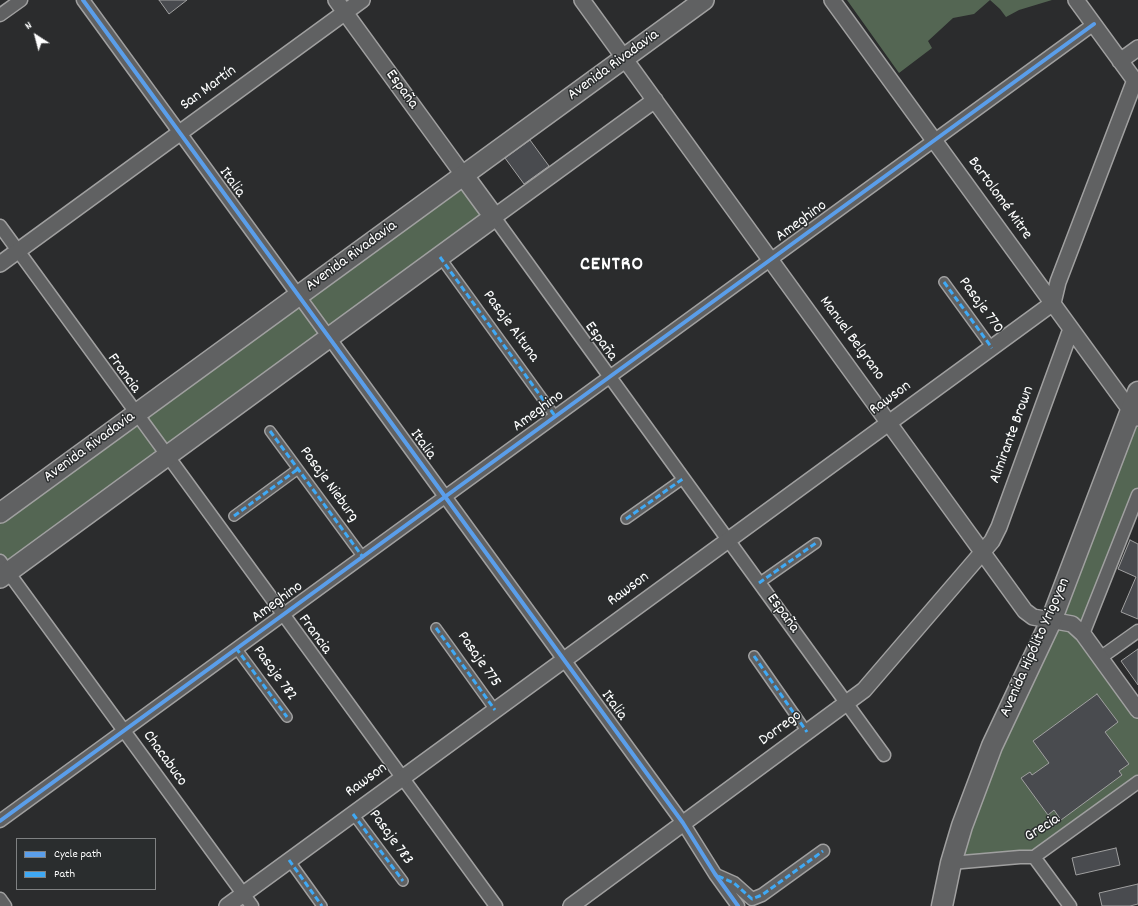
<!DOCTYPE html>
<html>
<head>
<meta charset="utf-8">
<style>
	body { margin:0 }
	#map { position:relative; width:1138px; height:906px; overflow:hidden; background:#2b2c2d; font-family:Dekko,sans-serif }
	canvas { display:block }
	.legend { position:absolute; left:16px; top:838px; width:140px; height:52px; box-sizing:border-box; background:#2a2d2e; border:1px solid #7f8182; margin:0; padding:5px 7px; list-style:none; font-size:12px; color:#fff }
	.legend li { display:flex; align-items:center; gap:8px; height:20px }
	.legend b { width:20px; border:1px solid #7f8182 }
	.north { position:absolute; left:16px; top:16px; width:40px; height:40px; -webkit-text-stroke:3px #2a2d2e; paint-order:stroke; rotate:324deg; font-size:11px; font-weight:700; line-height:16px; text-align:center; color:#fff }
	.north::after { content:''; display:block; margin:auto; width:14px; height:18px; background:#fff; clip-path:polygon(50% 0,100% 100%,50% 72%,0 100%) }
</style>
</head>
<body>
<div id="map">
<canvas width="1138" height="906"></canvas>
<ul class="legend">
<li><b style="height:5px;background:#5a9eea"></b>Cycle path</li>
<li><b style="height:5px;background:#3fa9f5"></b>Path</li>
</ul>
<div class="north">N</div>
</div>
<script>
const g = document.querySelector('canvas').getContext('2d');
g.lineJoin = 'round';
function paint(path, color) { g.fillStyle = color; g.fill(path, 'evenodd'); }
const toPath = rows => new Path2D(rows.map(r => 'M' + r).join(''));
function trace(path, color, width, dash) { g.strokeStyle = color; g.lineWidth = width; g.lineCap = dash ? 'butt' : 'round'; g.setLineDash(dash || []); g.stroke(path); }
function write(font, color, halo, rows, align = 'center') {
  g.font = font + ' Dekko,sans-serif'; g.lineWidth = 3; g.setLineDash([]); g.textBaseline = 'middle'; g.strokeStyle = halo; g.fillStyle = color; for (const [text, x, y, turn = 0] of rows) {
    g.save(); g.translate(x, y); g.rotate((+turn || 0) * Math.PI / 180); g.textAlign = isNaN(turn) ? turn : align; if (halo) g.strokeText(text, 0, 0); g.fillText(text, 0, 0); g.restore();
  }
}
const green = toPath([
	[847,0,1052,0,1019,10,1006,17,1000,9,990,0,974,14,953,18,928,41,932,48,899,73],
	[464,176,494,217,0,578,0,514],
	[1138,392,1138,495,1083,634,1138,710,1138,782,1034,857,951,863]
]);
const building = toPath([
	[159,0,187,0,169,14,159,0],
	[530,140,549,166,524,184,505,158,530,140],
	[1130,540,1138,544,1138,619,1121,612,1136,577,1118,569,1130,540],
	[1138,649,1138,685,1121,661,1138,649],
	[1097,694,1118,722,1105,732,1129,764,1119,771,1122,775,1061,820,1054,810,1048,815,1021,778,1030,772,1032,775,1049,763,1033,741,1097,694],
	[1116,848,1120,865,1076,875,1072,858,1116,848],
	[1138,884,1138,904,1130,906,1102,906,1099,893,1138,884]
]);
const pedestrian = toPath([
	[440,257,555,416],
	[944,282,992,348],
	[270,431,362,556],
	[234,516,298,469],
	[626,519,684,478],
	[759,583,816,543],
	[436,628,495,710],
	[236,648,287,717],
	[754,656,807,732],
	[353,814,403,881],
	[289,860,322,906]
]);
const minor = toPath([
	[83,0,683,823,715,874,738,906],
	[0,15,21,0],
	[494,217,884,755],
	[0,226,496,906],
	[0,561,252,906],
	[1083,634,1138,495],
	[1100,658,1138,631],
	[0,821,1094,24],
	[1034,857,1070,906],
	[951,863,1020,857,1034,857,1138,782],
	[716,875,734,883,752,899,762,895,823,851],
	[0,899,5,906]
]);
const tertiary = toPath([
	[336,0,464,176],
	[582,0,1025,611,1033,617,1072,624,1083,634,1138,710],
	[832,0,1136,418],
	[1076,0,1138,85],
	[1120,61,1138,48],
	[494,217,655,100],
	[0,264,362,0],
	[1053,303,1058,282,1135,80],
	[227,906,1053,303],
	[571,906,864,690,992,541,999,527,1071,329]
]);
const primary = toPath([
	[0,513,704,0],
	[0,578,494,217,464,176]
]);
const trunk = toPath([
	[942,906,951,863,962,826,992,746,1051,621,1138,392]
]);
const quiet = toPath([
	[440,257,555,416],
	[944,282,992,348],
	[270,431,362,556],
	[234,516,298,469],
	[626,519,684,478],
	[759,583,816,543],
	[436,628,495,710],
	[236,648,287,717],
	[754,656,807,732],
	[353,814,403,881],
	[289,860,322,906],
	[718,876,734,883,752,899,762,895,823,851]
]);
const cycleway = toPath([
	[83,0,683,823,715,874,738,906],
	[0,821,1094,24]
]);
const streetNames = [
	["Avenida Rivadavia",614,66,-36],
	["San Martín",209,89,-36],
	["España",401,90,54],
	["Italia",231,183,54],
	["Bartolomé Mitre",999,199,54],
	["Ameghino",802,222,-36],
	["Avenida Rivadavia",352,257,-36],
	["Pasaje 770",980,306,54],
	["Pasaje Altuna",510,327,54],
	["Manuel Belgrano",851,339,54],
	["España",600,342,54],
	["Francia",123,374,54],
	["Rawson",891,399,-36],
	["Ameghino",539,412,-36],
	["Almirante Brown",1013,435,-70],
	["Italia",422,445,54],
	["Avenida Rivadavia",90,448,-36],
	["Pasaje Nieburg",328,485,54],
	["Rawson",629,590,-36],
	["Ameghino",278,603,-36],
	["España",782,614,54],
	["Francia",314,635,54],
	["Avenida Hipólito Yrigoyen",1036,648,-66],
	["Pasaje 775",478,660,55],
	["Pasaje 782",274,674,54],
	["Italia",613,706,54],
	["Dorrego",781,729,-36],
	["Chacabuco",164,759,54],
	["Rawson",367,781,-36],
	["Grecia",1043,829,-32],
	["Pasaje 783",390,838,54]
];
const districtNames = [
	["CENTRO",612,266]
];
paint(green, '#546653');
paint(building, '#494b4f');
trace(building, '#a0a0a0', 1);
trace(pedestrian, '#a0a0a0', 12);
trace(minor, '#a0a0a0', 15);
trace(tertiary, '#a0a0a0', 18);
trace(primary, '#a0a0a0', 22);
trace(trunk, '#a0a0a0', 23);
trace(pedestrian, '#606162', 9);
trace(minor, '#606162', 12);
trace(tertiary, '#606162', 15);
trace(primary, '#606162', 19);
trace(trunk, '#606162', 20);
trace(quiet, '#3fa9f5', 3, [6, 3]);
trace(cycleway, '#5a9eea', 4);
write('16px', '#fff', '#2a2d2e', streetNames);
g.letterSpacing = '1px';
write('bold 20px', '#fff', '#2a2d2e', districtNames);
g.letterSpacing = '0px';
</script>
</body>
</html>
